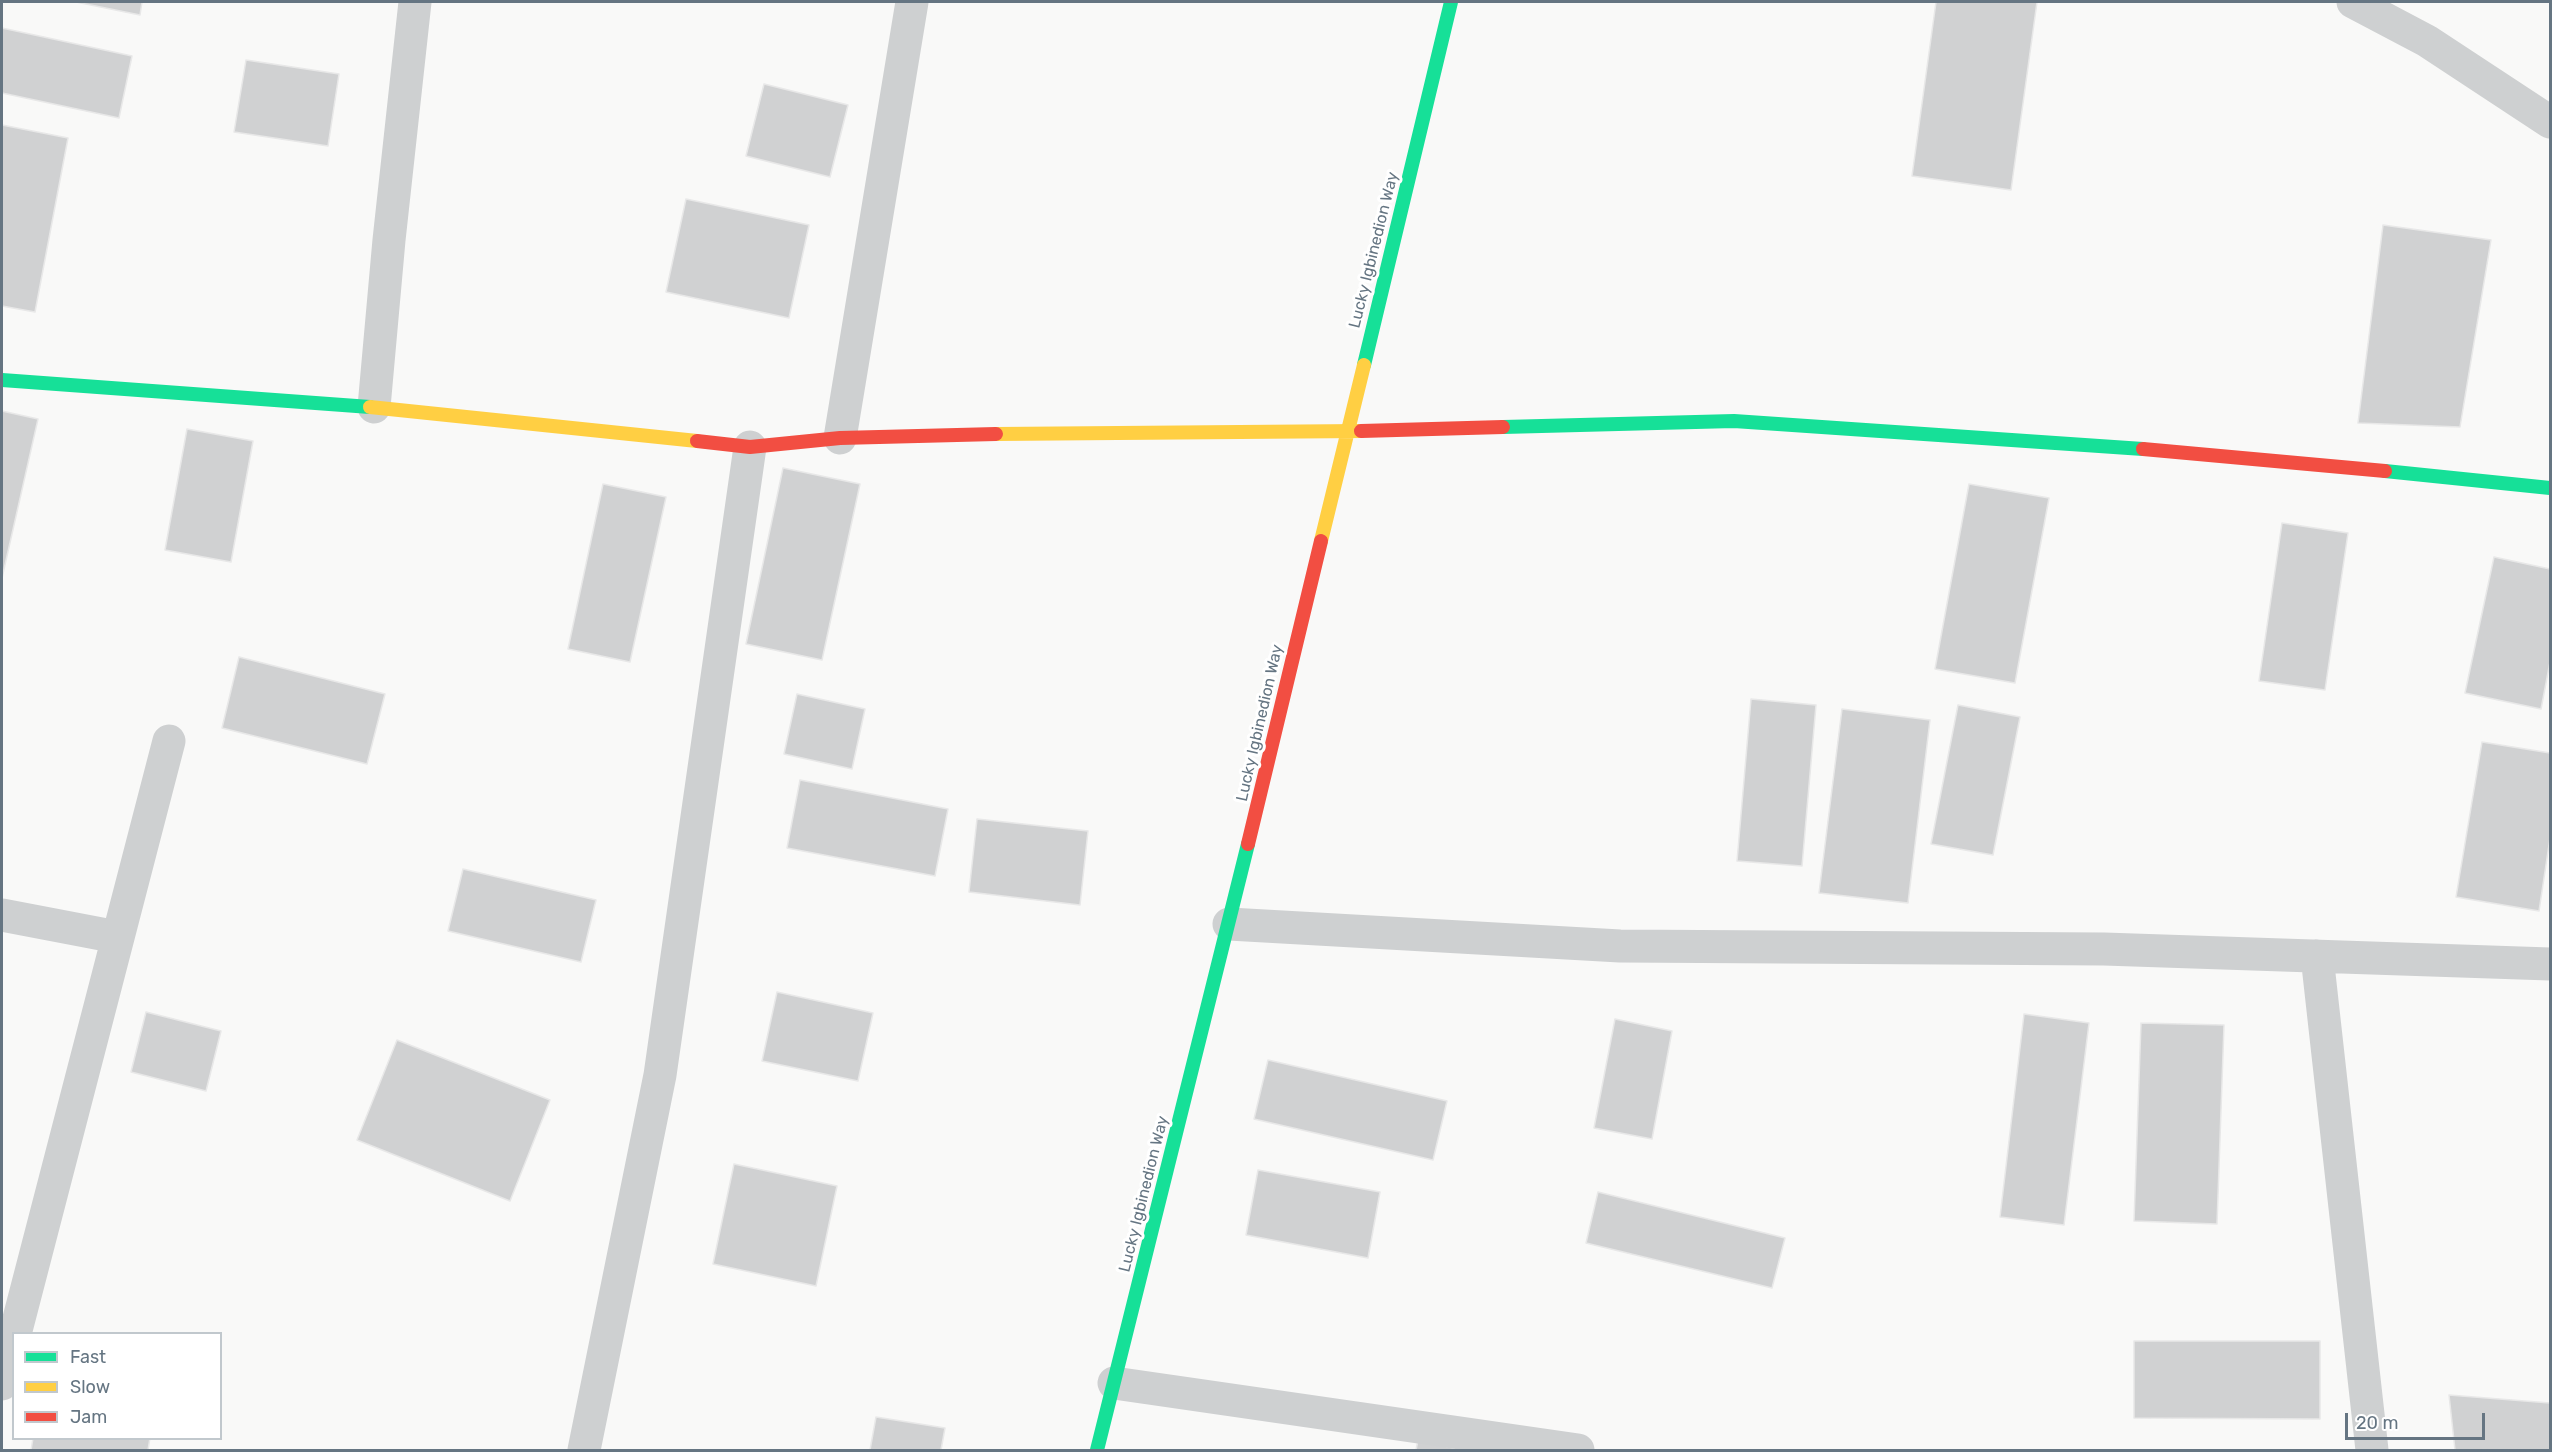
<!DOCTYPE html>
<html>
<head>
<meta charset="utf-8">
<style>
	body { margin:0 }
	#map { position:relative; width:2552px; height:1452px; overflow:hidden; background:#f9f9f8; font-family:Rubik,sans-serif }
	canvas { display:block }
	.frame { position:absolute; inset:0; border:3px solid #657582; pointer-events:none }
	.legend { position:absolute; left:12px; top:1332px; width:210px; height:108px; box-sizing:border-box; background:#fff; border:2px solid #c1c8cd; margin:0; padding:8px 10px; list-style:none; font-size:18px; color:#657582 }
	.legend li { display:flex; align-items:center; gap:12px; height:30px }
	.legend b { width:30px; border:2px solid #c1c8cd }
	.scale { position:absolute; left:2345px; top:1413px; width:140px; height:27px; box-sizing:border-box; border:3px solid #657582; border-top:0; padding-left:8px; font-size:18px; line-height:21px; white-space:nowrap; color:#657582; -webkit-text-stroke:4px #fff; paint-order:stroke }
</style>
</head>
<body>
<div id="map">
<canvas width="2552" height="1452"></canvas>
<div class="frame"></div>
<ul class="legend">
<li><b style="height:8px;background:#16e098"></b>Fast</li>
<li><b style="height:8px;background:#ffcf43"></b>Slow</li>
<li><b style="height:8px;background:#f24e42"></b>Jam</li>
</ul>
<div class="scale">20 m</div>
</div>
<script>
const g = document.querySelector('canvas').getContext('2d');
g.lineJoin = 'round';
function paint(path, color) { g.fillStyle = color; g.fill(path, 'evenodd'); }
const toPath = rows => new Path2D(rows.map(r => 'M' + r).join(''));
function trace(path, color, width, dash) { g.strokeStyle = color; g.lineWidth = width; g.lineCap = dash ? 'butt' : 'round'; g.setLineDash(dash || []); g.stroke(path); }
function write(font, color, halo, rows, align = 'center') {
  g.font = font + ' Rubik,sans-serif'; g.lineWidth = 6; g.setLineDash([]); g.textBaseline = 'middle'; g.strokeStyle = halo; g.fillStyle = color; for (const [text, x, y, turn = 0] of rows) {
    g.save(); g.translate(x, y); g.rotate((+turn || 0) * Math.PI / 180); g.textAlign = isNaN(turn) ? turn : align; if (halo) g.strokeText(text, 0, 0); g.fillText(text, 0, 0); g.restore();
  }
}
const building = toPath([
	[76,2,142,2,140,15,76,2],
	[1936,2,2037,2,2011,190,1912,176,1936,2],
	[2,28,132,56,119,118,2,93,2,28],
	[246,60,339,74,328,146,234,132,246,60],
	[764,84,848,105,830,177,746,156,764,84],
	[2,125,68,138,35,312,2,306,2,125],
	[686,199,809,225,789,318,666,292,686,199],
	[2383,225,2491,240,2460,427,2358,423,2383,225],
	[2,411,38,419,2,578,2,411],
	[187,429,253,441,231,562,165,550,187,429],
	[783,468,860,484,822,660,746,644,783,468],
	[603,484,666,497,630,662,568,649,603,484],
	[1969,484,2049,498,2015,683,1935,669,1969,484],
	[2282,523,2348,533,2325,690,2259,681,2282,523],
	[2494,557,2550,569,2550,662,2541,709,2465,693,2494,557],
	[239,657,385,694,367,764,222,728,239,657],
	[797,694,865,709,852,769,784,754,797,694],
	[1751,699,1816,705,1802,866,1737,861,1751,699],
	[1958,705,2020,717,1993,855,1931,844,1958,705],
	[1842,709,1930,720,1908,903,1819,893,1842,709],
	[2482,742,2550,753,2550,838,2539,911,2456,897,2482,742],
	[800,780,948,809,935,876,787,848,800,780],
	[977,819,1088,831,1080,905,969,892,977,819],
	[463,869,596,900,581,962,448,931,463,869],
	[777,992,873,1013,858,1081,762,1061,777,992],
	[146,1012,221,1031,206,1091,131,1072,146,1012],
	[2024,1014,2089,1023,2064,1225,2000,1217,2024,1014],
	[1615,1019,1672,1031,1652,1139,1594,1128,1615,1019],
	[2141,1023,2224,1025,2217,1224,2134,1221,2141,1023],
	[397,1040,550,1100,510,1201,357,1140,397,1040],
	[1268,1060,1447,1101,1433,1160,1254,1119,1268,1060],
	[734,1164,837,1186,816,1286,713,1264,734,1164],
	[1258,1170,1380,1192,1368,1258,1246,1235,1258,1170],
	[1598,1192,1785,1238,1772,1288,1586,1243,1598,1192],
	[2134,1341,2320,1341,2320,1419,2134,1418,2134,1341],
	[2449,1395,2550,1403,2550,1450,2455,1450,2449,1395],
	[876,1417,945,1428,941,1450,870,1450,876,1417],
	[33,1438,150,1438,148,1450,31,1450,33,1438],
	[1418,1440,1462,1450,1416,1450,1418,1440]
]);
const street = toPath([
	[2353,2,2427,41,2550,122],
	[374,407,389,240,415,2],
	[840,438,912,2],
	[2,915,117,937],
	[1229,924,1620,946,2104,949,2550,964],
	[2317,956,2372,1450],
	[15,1334,169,741],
	[1114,1383,1578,1450],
	[2,1384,14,1338],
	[584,1450,660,1075,750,447]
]);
const fast = toPath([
	[1364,365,1451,2],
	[2,380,370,407],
	[1503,427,1734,421,2143,449],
	[2385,471,2550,488],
	[1097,1450,1248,844]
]);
const slow = toPath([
	[370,407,697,441],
	[996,434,1361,431],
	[1321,541,1364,365]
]);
const jam = toPath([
	[1361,431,1503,427],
	[697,441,750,447,840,438,996,434],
	[2143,449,2385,471],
	[1248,844,1321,541]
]);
const streetNames = [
	["Lucky Igbinedion Way",1374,250,-76],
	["Lucky Igbinedion Way",1260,723,-77],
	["Lucky Igbinedion Way",1144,1194,-76]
];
paint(building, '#d0d1d2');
trace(building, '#e8e8e8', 1.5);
trace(street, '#ced0d1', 33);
trace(fast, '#16e098', 14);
trace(slow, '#ffcf43', 14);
trace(jam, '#f24e42', 14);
write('16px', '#657582', '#fff', streetNames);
</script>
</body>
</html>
